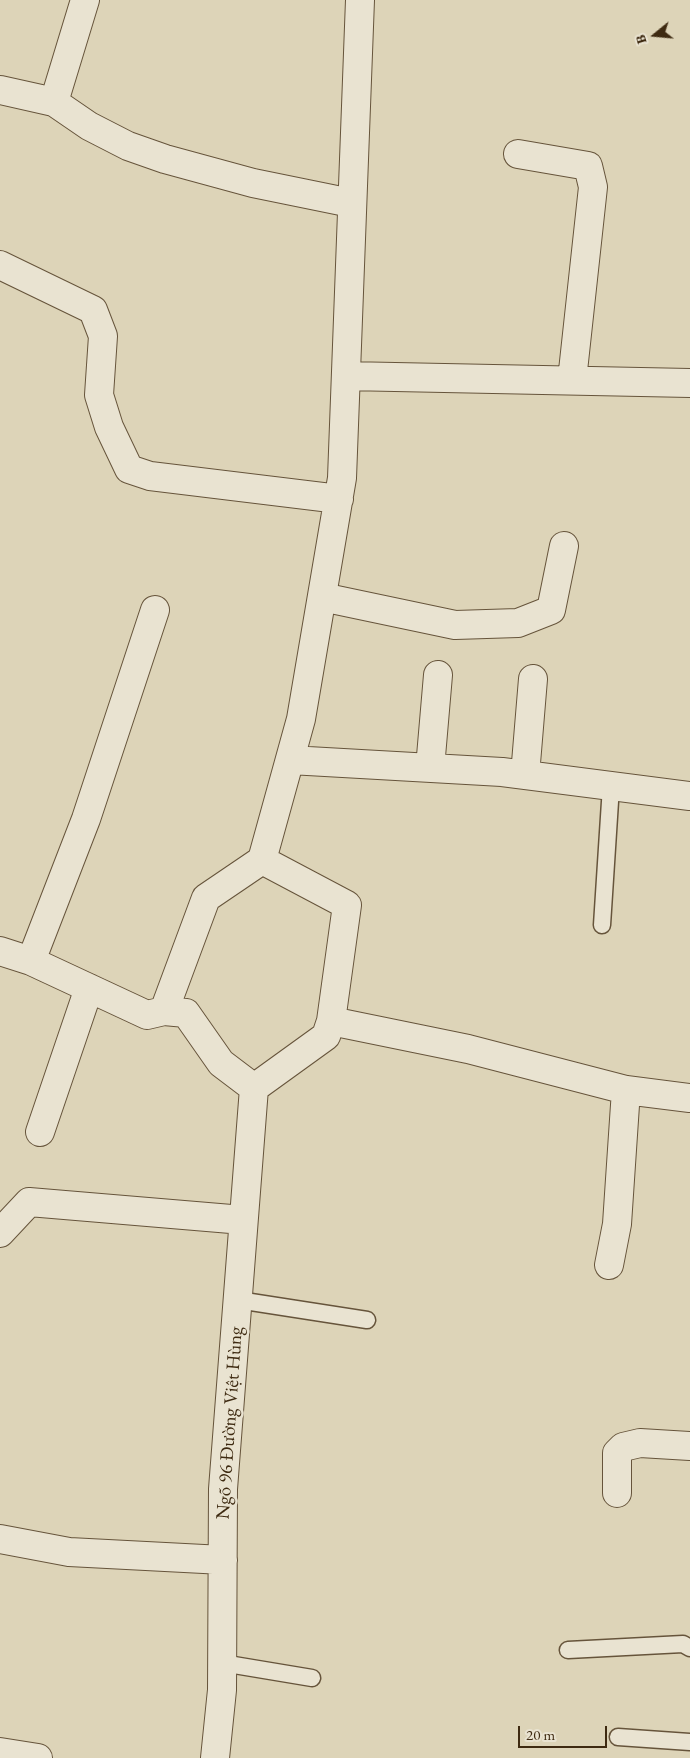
<!DOCTYPE html>
<html>
<head>
<meta charset="utf-8">
<style>
	body { margin:0 }
	#map { position:relative; width:690px; height:1758px; overflow:hidden; background:#ddd4b8; font-family:"EB Garamond",serif }
	canvas { display:block }
	.north { position:absolute; left:630px; top:10px; width:50px; height:50px; -webkit-text-stroke:4px #e9e3d1; paint-order:stroke; rotate:253deg; font-size:14px; font-weight:700; line-height:20px; text-align:center; color:#3e2a11 }
	.north::after { content:''; display:block; margin:auto; width:18px; height:22px; background:#3e2a11; clip-path:polygon(50% 0,100% 100%,50% 72%,0 100%) }
	.scale { position:absolute; left:518px; top:1726px; width:89px; height:22px; box-sizing:border-box; border:2px solid #3e2a11; border-top:0; padding-left:6px; font-size:15px; line-height:18px; white-space:nowrap; color:#3e2a11; -webkit-text-stroke:4px #e9e3d1; paint-order:stroke }
</style>
</head>
<body>
<div id="map">
<canvas width="690" height="1758"></canvas>
<div class="north">B</div>
<div class="scale">20 m</div>
</div>
<script>
const g = document.querySelector('canvas').getContext('2d');
g.lineJoin = 'round';
const toPath = rows => new Path2D(rows.map(r => 'M' + r).join(''));
function trace(path, color, width, dash) { g.strokeStyle = color; g.lineWidth = width; g.lineCap = dash ? 'butt' : 'round'; g.setLineDash(dash || []); g.stroke(path); }
function write(font, color, halo, rows, align = 'center') {
  g.font = font + ' "EB Garamond",serif'; g.lineWidth = 5; g.setLineDash([]); g.textBaseline = 'middle'; g.strokeStyle = halo; g.fillStyle = color; for (const [text, x, y, turn = 0] of rows) {
    g.save(); g.translate(x, y); g.rotate((+turn || 0) * Math.PI / 180); g.textAlign = isNaN(turn) ? turn : align; if (halo) g.strokeText(text, 0, 0); g.fillText(text, 0, 0); g.restore();
  }
}
const lane = toPath([
	[602,925,611,786],
	[238,1300,367,1320],
	[568,1650,683,1644,690,1648],
	[222,1663,312,1678],
	[618,1737,690,1742]
]);
const street = toPath([
	[0,90,54,102,89,126,128,146,165,159,253,183,351,203],
	[54,102,85,0],
	[518,154,588,166,593,187,572,380],
	[0,265,93,310,103,336,99,395,109,427,129,469,150,476,339,499],
	[346,376,690,383],
	[322,597,455,625,518,623,551,610,564,546],
	[290,760,502,772,690,796],
	[430,768,438,675],
	[525,775,533,679],
	[262,860,301,719,342,478,360,0],
	[262,860,347,905,331,1021,326,1036,254,1088,221,1063,186,1013,164,1011,206,898,262,860],
	[0,951,31,961,147,1015,164,1011],
	[31,961,86,819,155,610],
	[331,1021,468,1049,626,1090,690,1098],
	[40,1132,89,988],
	[0,1233,29,1202,243,1220],
	[609,1265,617,1224,626,1090],
	[617,1493,617,1453,623,1447,640,1443,690,1446],
	[0,1539,69,1552,223,1560],
	[0,1752,38,1758],
	[215,1758,222,1690,223,1489,254,1088]
]);
const streetNames = [
	["Ngõ 96 Đường Việt Hùng",230,1423,-86]
];
trace(lane, '#66543b', 19);
trace(street, '#66543b', 30);
trace(lane, '#e9e3d1', 16);
trace(street, '#e9e3d1', 28);
write('19px', '#3e2a11', '#e9e3d1', streetNames);
</script>
</body>
</html>
